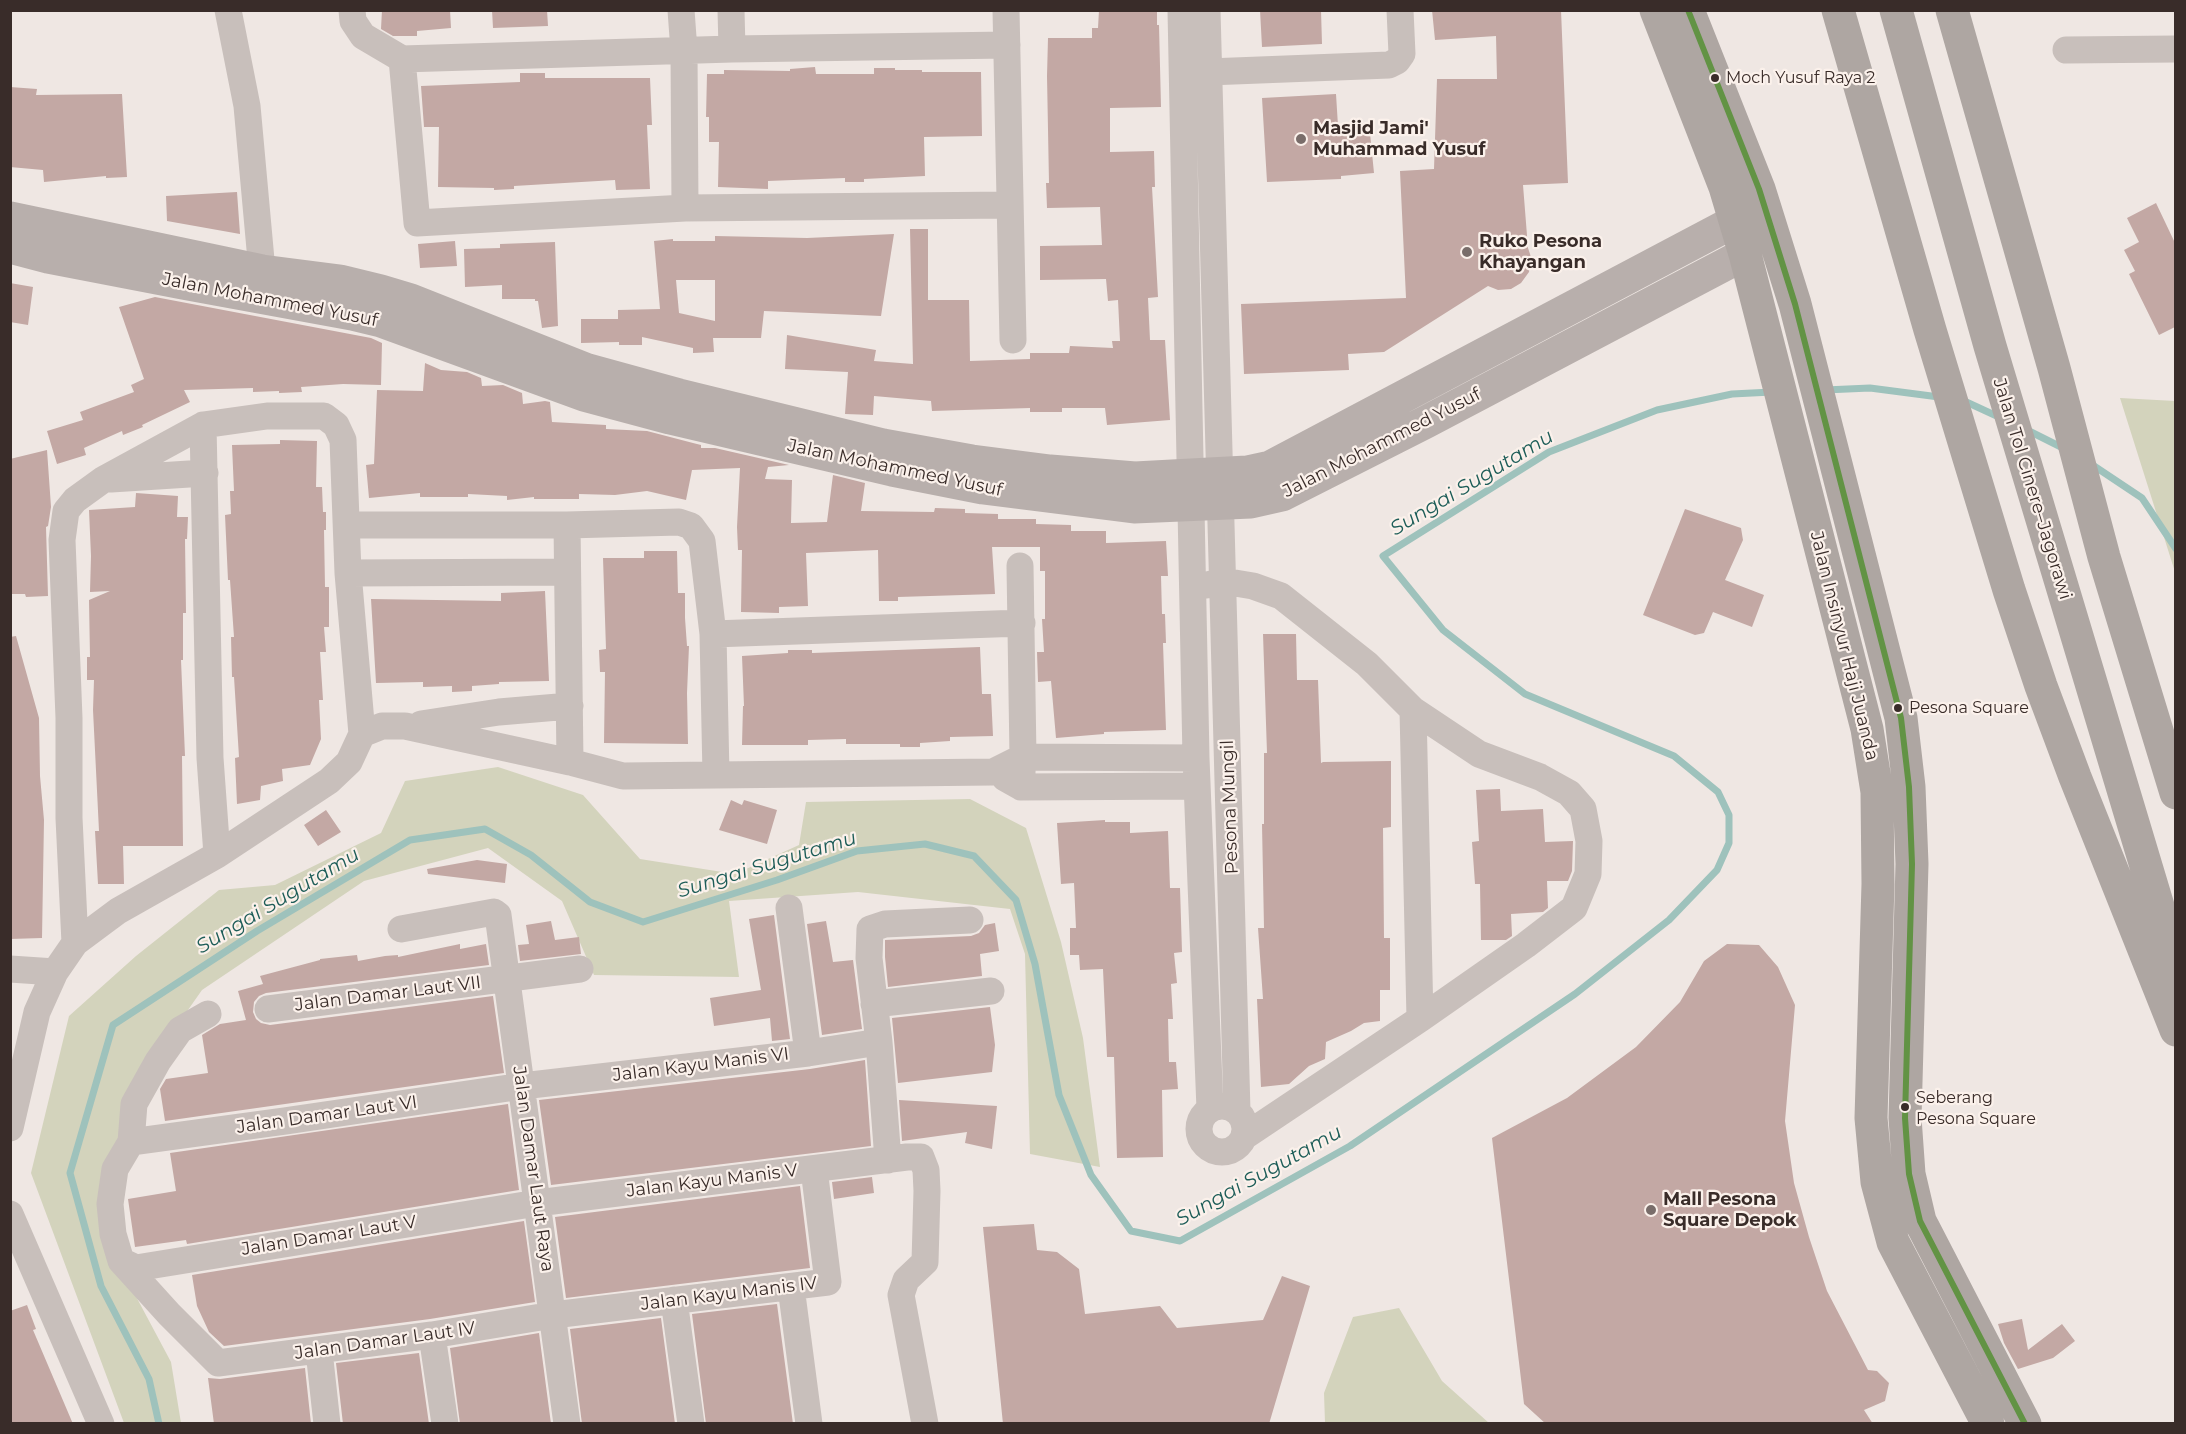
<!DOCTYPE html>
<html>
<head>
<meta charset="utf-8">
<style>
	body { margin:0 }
	#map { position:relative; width:2186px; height:1434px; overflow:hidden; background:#efe7e3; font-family:Montserrat,sans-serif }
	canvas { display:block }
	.frame { position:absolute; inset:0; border:12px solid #392c29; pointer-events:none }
</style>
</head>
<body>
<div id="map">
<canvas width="2186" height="1434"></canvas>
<div class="frame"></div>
</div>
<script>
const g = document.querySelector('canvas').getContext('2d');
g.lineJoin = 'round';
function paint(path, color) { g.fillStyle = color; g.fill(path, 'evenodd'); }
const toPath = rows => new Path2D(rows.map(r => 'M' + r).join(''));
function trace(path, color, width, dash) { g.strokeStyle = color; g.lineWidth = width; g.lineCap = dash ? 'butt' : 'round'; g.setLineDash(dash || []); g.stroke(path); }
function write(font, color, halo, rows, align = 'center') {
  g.font = font + ' Montserrat,sans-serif'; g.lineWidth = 4.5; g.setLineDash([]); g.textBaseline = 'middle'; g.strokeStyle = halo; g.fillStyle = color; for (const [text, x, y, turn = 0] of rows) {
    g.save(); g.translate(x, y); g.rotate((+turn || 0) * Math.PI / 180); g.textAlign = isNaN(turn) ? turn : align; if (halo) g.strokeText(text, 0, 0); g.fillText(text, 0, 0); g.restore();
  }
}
const green = toPath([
	[2120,398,2175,401,2175,572],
	[498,767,583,795,640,859,735,874,799,845,806,802,970,799,1026,828,1061,942,1083,1038,1100,1167,1030,1154,1025,954,1010,909,858,892,729,901,739,977,594,975,562,901,488,848,364,881,202,990,143,1074,131,1142,116,1259,171,1362,181,1423,124,1423,31,1173,69,1016,136,956,219,890,275,885,381,833,405,781],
	[1399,1308,1442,1381,1489,1423,1325,1423,1324,1393,1353,1317]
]);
const stream = toPath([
	[1825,390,1870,388,1939,397],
	[1962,400,2001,418],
	[2027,430,2063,448],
	[2091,464,2142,498,2176,549],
	[159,1424,149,1379,101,1286,70,1173,113,1025,257,931,410,840,485,829,531,855,590,902,643,922,777,880,857,851,925,844,974,856,1016,900,1035,964,1059,1095,1091,1175,1131,1231,1180,1241,1350,1146,1575,994,1669,920,1717,870,1729,843,1729,815,1718,792,1674,756,1525,694,1443,630,1383,556,1549,452,1657,410,1732,394,1772,392]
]);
const building = toPath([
	[382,10,450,10,451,28,417,31,417,36,393,36,381,29],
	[492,10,547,10,548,26,493,28],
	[1099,10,1157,10,1157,25,1159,25,1161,107,1110,108,1110,152,1154,151,1155,187,1152,187,1158,297,1148,298,1150,340,1165,340,1170,420,1107,425,1105,408,1062,408,1062,412,1030,412,1030,408,932,411,931,401,874,396,873,415,845,414,848,372,785,369,787,335,876,350,874,361,913,364,910,229,928,229,928,300,969,300,970,361,1030,359,1030,353,1069,353,1070,346,1113,348,1112,341,1120,341,1118,300,1108,301,1106,279,1040,280,1040,246,1102,245,1100,207,1047,208,1046,183,1049,183,1047,76,1048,38,1092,38,1092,28,1098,28],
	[1260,10,1321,10,1322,44,1262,47],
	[1432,10,1561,10,1568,183,1523,185,1528,248,1531,257,1529,272,1521,283,1511,289,1498,290,1488,286,1384,352,1348,354,1349,370,1244,374,1241,304,1406,298,1400,171,1434,169,1437,79,1497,79,1496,36,1435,40],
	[815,67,816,74,874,74,874,68,895,68,895,70,922,70,922,72,981,72,982,136,924,137,925,176,864,179,864,182,845,182,845,178,768,181,768,189,718,187,719,142,709,142,709,117,706,117,707,74,724,74,724,70,790,71,790,69],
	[520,73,545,73,545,78,650,78,652,125,647,125,650,189,616,190,615,180,514,186,514,189,494,190,494,188,438,187,439,127,424,127,421,86,520,82],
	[10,87,37,89,36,95,122,94,127,177,106,178,106,176,44,182,43,170,10,167],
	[1336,94,1338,126,1369,123,1374,173,1341,176,1341,179,1267,182,1262,98],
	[237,192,240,234,167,221,166,196],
	[2156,203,2175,243,2175,327,2159,335,2129,274,2135,271,2124,250,2139,242,2127,218],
	[894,234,881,316,764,311,761,338,713,338,714,352,693,353,693,348,642,337,642,345,619,345,619,342,581,343,581,319,618,319,618,310,660,309,654,241,673,239,673,241,715,241,715,236,807,238],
	[676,280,715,280,715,321,679,313],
	[455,241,457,266,420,268,418,244],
	[555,242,558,326,542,328,538,301,535,301,535,299,502,299,502,285,465,287,464,249,500,248,500,244],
	[10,283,33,287,28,325,10,322],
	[155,297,371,338,382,343,381,385,343,384,301,387,302,392,279,393,279,391,253,392,253,388,184,390,190,402,142,425,143,427,123,435,122,431,84,448,86,455,57,464,47,431,83,420,80,412,134,392,131,385,144,379,119,307],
	[425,363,441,370,467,372,481,378,482,386,503,385,522,393,523,404,545,401,550,402,552,422,606,425,606,429,647,431,693,443,701,445,701,448,715,448,789,465,768,467,765,479,792,480,791,523,827,522,833,475,865,483,861,511,934,512,935,508,965,509,965,513,998,514,998,519,1036,519,1036,524,1071,525,1071,531,1106,531,1106,543,1166,541,1168,576,1161,576,1162,614,1165,614,1166,643,1163,643,1166,730,1104,732,1104,734,1056,738,1051,681,1038,682,1037,652,1044,652,1042,619,1045,619,1045,571,1040,571,1040,547,992,547,995,594,898,597,898,601,879,601,878,550,806,553,808,606,779,607,779,613,741,612,742,550,738,550,737,527,740,468,692,470,686,500,647,491,615,495,579,494,579,499,534,499,534,497,507,500,507,496,468,494,468,497,420,497,420,493,369,498,366,465,374,464,377,390,423,391],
	[280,440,317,441,316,487,322,487,323,512,326,512,326,530,324,530,325,587,329,587,329,627,324,627,326,652,320,652,323,700,319,700,321,739,310,765,282,769,283,781,261,786,260,800,237,804,235,758,239,757,234,677,232,677,231,637,234,637,230,580,228,580,225,515,231,514,230,491,234,491,232,445,280,444],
	[47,450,51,507,48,526,46,527,48,596,26,597,25,594,10,594,10,459],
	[136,493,178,496,177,517,188,517,187,539,185,539,186,613,183,613,183,660,181,660,185,756,182,756,183,846,123,846,124,884,98,884,95,831,99,831,93,710,94,680,87,680,87,657,90,657,89,600,110,591,90,592,91,556,89,510,135,507],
	[1685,509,1741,528,1743,540,1725,580,1764,595,1752,627,1713,612,1704,633,1695,635,1643,615],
	[644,551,677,551,678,593,685,593,685,618,687,646,689,646,687,693,688,744,604,743,605,672,600,672,599,650,606,649,603,558,644,558],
	[545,591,549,681,499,682,499,684,472,686,472,691,452,692,452,686,423,687,423,682,376,683,371,599,501,601,501,593],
	[1263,634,1296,634,1297,680,1318,680,1321,763,1323,762,1391,761,1391,827,1383,828,1384,938,1390,938,1390,990,1380,990,1380,1021,1364,1023,1351,1031,1326,1042,1325,1059,1309,1066,1289,1084,1261,1087,1257,999,1263,999,1258,928,1264,928,1262,824,1264,824,1264,753,1267,753],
	[16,636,39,718,40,776,44,820,42,938,10,939,10,776,12,776,10,637],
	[980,647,982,694,991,694,993,736,950,737,950,741,920,743,920,747,900,747,900,744,846,744,846,739,808,740,808,745,742,745,743,706,744,706,742,656,788,653,788,650,812,650,812,653],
	[1500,789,1501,811,1543,809,1545,842,1573,841,1572,871,1568,881,1547,881,1548,908,1543,912,1511,914,1512,936,1506,940,1481,940,1480,884,1475,884,1472,842,1479,841,1476,790],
	[731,800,742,805,744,800,777,810,767,844,719,830],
	[326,810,341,832,318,846,304,825],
	[1105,820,1105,822,1130,822,1130,833,1168,831,1170,888,1180,888,1182,952,1174,953,1177,983,1171,984,1173,1019,1168,1019,1169,1062,1176,1062,1178,1089,1162,1090,1163,1157,1117,1158,1114,1057,1107,1057,1103,969,1080,970,1079,955,1070,955,1070,928,1076,928,1074,883,1061,884,1057,823],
	[477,860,507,864,505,883,428,874,427,869],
	[774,915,790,1039,772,1041,770,1018,714,1026,710,998,761,990,749,919],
	[551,921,555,940,579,937,581,954,520,961,518,945,529,944,526,925],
	[826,921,833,962,853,960,862,1029,822,1035,807,924],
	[995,923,999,951,980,954,982,976,888,987,885,957,885,940,971,936,979,933,985,925],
	[460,944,460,949,486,944,489,965,266,993,259,996,254,1002,253,1012,256,1019,261,1023,270,1025,493,996,504,1073,165,1121,160,1089,166,1079,208,1073,202,1035,220,1024,246,1020,238,991,263,984,260,976,320,960,320,959,357,955,358,961,385,956,398,955,398,957],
	[1727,944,1759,945,1778,967,1795,1005,1785,1121,1794,1183,1809,1237,1827,1291,1868,1370,1877,1371,1889,1383,1885,1401,1864,1410,1873,1424,1546,1424,1524,1404,1492,1138,1567,1098,1636,1047,1680,1002,1704,961],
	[990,1007,995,1045,992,1072,898,1083,892,1018],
	[865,1060,871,1146,551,1185,539,1100,810,1069],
	[899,1100,997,1106,992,1149,965,1143,967,1132,902,1141],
	[508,1104,519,1190,187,1244,186,1240,135,1247,128,1199,176,1191,170,1153],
	[872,1177,874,1193,834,1199,832,1182],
	[800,1186,810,1268,566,1298,555,1217],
	[524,1221,535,1302,430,1319,224,1346,209,1332,197,1306,192,1275],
	[1034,1224,1037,1250,1057,1252,1079,1269,1085,1314,1160,1306,1177,1328,1263,1320,1282,1276,1310,1286,1269,1424,1003,1424,983,1227],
	[777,1304,793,1424,706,1424,692,1314],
	[27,1305,36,1329,33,1330,73,1424,10,1424,10,1311],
	[661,1318,675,1424,582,1424,570,1329],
	[2022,1319,2028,1350,2062,1324,2075,1341,2053,1358,2018,1369,2004,1343,1998,1324],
	[539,1333,551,1424,460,1424,450,1348],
	[419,1353,429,1424,343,1424,336,1363],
	[305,1368,311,1424,214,1424,208,1378,220,1379]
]);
const street = toPath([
	[228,10,247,106,262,271],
	[352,10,353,21,363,36,402,59,732,49,1007,45],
	[681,10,684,51,685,208],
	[731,10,732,49],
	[1006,10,1013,340],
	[1181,10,1196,758,1210,1109],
	[1207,10,1237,1111],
	[2066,50,2176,49],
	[402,59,417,223,685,208,1010,205],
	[1208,72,1389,65,1397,61,1402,54,1400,10],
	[203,425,210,758,217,855],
	[111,479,205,473],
	[347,525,567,525,679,522,691,526,702,541,713,634,716,775],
	[567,525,570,762],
	[1020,566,1023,757,1021,787],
	[348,573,567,572],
	[1207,585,1223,581,1253,586,1281,596,1367,664,1413,710,1479,754,1540,777,1569,793,1583,809,1589,841,1588,874,1574,908,1526,945,1420,1019,1245,1136],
	[713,634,1022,623],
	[1413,710,1420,1019],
	[421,724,499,712,570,706],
	[1005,778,1021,787,1197,786],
	[789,908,808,1053],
	[401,929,494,912,498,915,567,1424],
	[75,943,69,818,69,718,62,540,66,511,75,500,104,479,203,425,267,416,324,416,336,425,343,440,348,573,362,734],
	[10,969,55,972],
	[874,1004,991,991],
	[268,1009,580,969],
	[208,1014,180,1030,158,1061,134,1104,131,1142,115,1169,110,1204,113,1234,121,1261,169,1314,218,1363,432,1335,553,1315,828,1282,814,1169],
	'1199 1129a23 23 0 1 1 46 0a23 23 0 1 1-46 0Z',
	[10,1128,37,1012,55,972,75,943,118,911,217,855,329,781,349,762,362,734,382,726,405,726,570,762,623,776,993,772,1023,757,1196,758],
	[131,1142,285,1121,522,1086,808,1053,879,1042],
	[888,1160,879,1042,869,958,870,929,885,924,970,920],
	[10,1214,101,1424],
	[121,1261,136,1268,537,1203,907,1157,921,1157,926,1170,927,1191,925,1262,906,1280,901,1295,925,1424],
	[791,1287,809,1424],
	[674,1300,691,1424],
	[432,1335,445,1424],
	[319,1351,327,1424]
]);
const secondary = toPath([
	[10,218,262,271,340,281,381,291,411,300,588,370,679,395,883,445,972,461,1050,471,1135,478,1247,472,1270,467,1735,221],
	[10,247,48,257,183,283,352,314,381,321,584,395,670,418,892,470,983,488,1134,507,1251,502,1282,495,1426,422,1745,254]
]);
const highway = toPath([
	[1656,10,1725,187,1745,254,1867,729,1877,792,1878,884,1871,1118,1877,1182,1893,1242,1988,1424],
	[1688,10,1759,189,1795,304,1901,718,1909,787,1912,864,1905,1118,1909,1174,1920,1221,2025,1424],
	[1838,10,1930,330,2009,590,2041,686,2075,777,2176,1030],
	[1896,10,1990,346,2176,966],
	[1952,10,2054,368,2104,557,2176,793]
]);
const bus1 = toPath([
	[1688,10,1759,189,1795,304,1901,718,1909,787,1912,864,1905,1118,1909,1174,1920,1221,2025,1424]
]);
const markers = [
	[1715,78,5,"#392c29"],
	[1301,139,6,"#796d6a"],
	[1467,252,6,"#796d6a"],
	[1898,708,5,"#392c29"],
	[1905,1107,5,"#392c29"],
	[1651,1210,6,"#796d6a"]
];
const busNames = [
	["Moch Yusuf Raya 2",1726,78],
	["Pesona Square",1909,708],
	["Seberang",1916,1098],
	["Pesona Square",1916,1119]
];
const poiNames = [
	["Masjid Jami'",1313,129],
	["Muhammad Yusuf",1313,150],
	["Ruko Pesona",1479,242],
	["Khayangan",1479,263],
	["Mall Pesona",1663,1200],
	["Square Depok",1663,1221]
];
const streetNames = [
	["Jalan Mohammed Yusuf",270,300,11],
	["Jalan Mohammed Yusuf",1382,443,-27],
	["Jalan Mohammed Yusuf",895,468,12],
	["Jalan Tol Cinere–Jagorawi",2032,489,73],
	["Jalan Insinyur Haji Juanda",1844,646,76],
	["Pesona Mungil",1230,807,-92],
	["Jalan Damar Laut VII",388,994,-7],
	["Jalan Kayu Manis VI",701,1065,-7],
	["Jalan Damar Laut VI",327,1115,-8],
	["Jalan Damar Laut Raya",533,1169,82],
	["Jalan Kayu Manis V",712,1181,-7],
	["Jalan Damar Laut V",329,1236,-9],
	["Jalan Kayu Manis IV",729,1294,-7],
	["Jalan Damar Laut IV",385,1341,-8]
];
const waterNames = [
	["Sungai Sugutamu",1472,483,-31],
	["Sungai Sugutamu",767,865,-17],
	["Sungai Sugutamu",278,901,-31],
	["Sungai Sugutamu",1259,1176,-29]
];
paint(green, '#d3d3bc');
trace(stream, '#9ec2bc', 7);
paint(building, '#c3a8a4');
trace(street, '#c8bfbb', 27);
trace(secondary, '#b8afac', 33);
trace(highway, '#aea6a2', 33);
trace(bus1, '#629344', 6);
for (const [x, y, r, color] of markers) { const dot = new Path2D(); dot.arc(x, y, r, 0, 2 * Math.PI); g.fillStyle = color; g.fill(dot); trace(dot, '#fbf1eb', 2); }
write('16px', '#392c29', '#fbf1eb', busNames, 'left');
write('bold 18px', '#392c29', '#fbf1eb', poiNames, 'left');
write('18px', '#392c29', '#fbf1eb', streetNames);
write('italic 20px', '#1d5d58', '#fbf1eb', waterNames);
</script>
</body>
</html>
